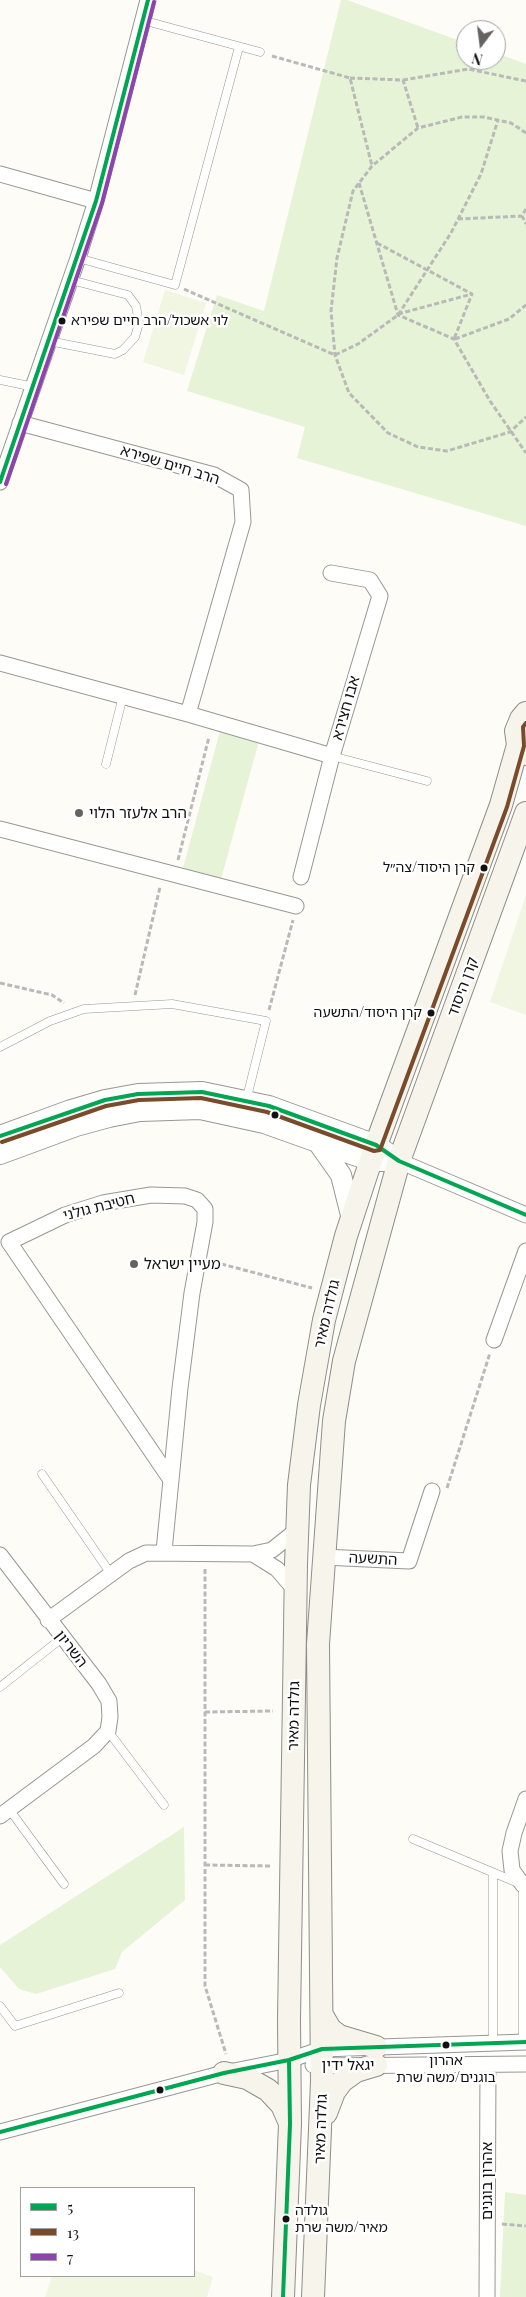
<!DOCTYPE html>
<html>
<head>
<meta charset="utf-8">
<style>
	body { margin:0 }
	#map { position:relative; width:526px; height:2297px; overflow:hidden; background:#fdfcf7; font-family:"Playfair Display",serif }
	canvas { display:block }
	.legend { position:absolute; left:20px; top:2187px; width:175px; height:90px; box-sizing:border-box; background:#fff; border:1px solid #a0a0a0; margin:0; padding:6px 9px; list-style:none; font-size:15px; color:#111 }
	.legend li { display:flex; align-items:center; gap:10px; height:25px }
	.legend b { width:25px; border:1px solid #a0a0a0 }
	.north { position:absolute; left:456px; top:20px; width:50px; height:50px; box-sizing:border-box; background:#fff; border:1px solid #a0a0a0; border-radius:50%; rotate:195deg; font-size:14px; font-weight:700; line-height:20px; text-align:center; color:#111 }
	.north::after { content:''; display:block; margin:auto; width:18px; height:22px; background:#646362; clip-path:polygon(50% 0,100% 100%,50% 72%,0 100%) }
</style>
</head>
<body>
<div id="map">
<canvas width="526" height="2297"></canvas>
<ul class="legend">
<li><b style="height:6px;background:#00a651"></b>5</li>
<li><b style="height:6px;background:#7a4b2a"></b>13</li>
<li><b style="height:6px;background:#8e44ad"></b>7</li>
</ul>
<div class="north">N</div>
</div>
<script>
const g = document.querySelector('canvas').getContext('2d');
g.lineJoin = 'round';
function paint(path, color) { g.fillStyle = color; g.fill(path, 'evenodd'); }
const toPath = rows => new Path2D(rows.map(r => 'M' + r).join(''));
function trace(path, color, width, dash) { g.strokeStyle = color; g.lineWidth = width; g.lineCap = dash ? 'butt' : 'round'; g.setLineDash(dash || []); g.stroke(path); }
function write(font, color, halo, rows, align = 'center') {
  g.font = font + ' "Playfair Display","Noto Sans Hebrew",serif'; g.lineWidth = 5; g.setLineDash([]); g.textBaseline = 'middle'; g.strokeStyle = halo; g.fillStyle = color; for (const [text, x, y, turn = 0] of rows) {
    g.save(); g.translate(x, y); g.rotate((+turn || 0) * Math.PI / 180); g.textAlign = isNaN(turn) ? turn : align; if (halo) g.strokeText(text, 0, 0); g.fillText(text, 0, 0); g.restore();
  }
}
const green = toPath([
	[341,0,347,0,466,43,466,60,496,60,496,53,526,64,526,526,297,458,305,427,187,391,217,295,264,311],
	[220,731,259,741,221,879,183,868],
	[184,1827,185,1900,122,1952,115,1969,36,1994,19,1989,0,1967,0,1945],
	[505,2192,526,2195,526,2297,500,2297]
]);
const pitch = toPath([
	[165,290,206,303,184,375,143,362],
	[526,895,526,1015,490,1002],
	[194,2270,213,2277,207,2297,45,2297,52,2276,194,2276]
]);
const path = toPath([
	[272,56,350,78,372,166],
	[350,78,403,80,418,128],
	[403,80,468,69,526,81],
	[526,133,511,123,484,117,462,117,418,128,372,166,353,191,337,258,331,311,335,355,349,393,388,433,418,447,447,451,510,432,526,417],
	[359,183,398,315,454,339,490,401,526,453],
	[526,209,522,216,526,224],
	[458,219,522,216],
	[377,243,472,294,454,339],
	[184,289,335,355,358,344,398,315,451,233,481,174,498,120],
	[398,314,472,294],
	[455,339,509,319,526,305],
	[178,860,209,737],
	[0,983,52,995,64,1003],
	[135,995,160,887],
	[269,1010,293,920],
	[214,1262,312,1288],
	[447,1488,490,1353],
	[205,1569,205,1986,226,2054],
	[205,1712,273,1711],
	[205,1865,272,1866],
	[502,2224,526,2226]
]);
const service = toPath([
	[142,20,260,52],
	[78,258,175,285,239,47],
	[49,341,115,354,123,350,135,337,139,323,136,306,128,295,71,280],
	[0,380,34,387],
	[332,756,427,781],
	[106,764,123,696],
	[0,1047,50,1021,84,1009,172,1004,266,1021,246,1101],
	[42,1474,111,1574],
	[0,1687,62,1638],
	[108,1731,164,1805],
	[9,1809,64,1884],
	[413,1839,523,1885,523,2042],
	[0,2006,15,2026,119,1993],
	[493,2043,493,1873]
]);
const minor = toPath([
	[0,174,96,201],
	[20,423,214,475,241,490,243,522,188,714],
	[0,482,78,258,96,201,148,0],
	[0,663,188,714,332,756],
	[0,829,296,906],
	[301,877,332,756,380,596,370,580,331,573],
	[399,1161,526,1215],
	[494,1340,526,1251],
	[164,1551,171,1480,180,1388,192,1293,205,1222,205,1209,197,1200,185,1196,151,1195,103,1203,65,1215,9,1242,171,1480],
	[253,1554,277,1569,296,1591],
	[0,1555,99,1684,109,1701,110,1717,108,1731,94,1746,0,1816],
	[323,1557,409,1561,432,1491],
	[48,1620,129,1561,146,1553,253,1554,272,1550,297,1530],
	[526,1799,514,1833,510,1851,512,1870,523,1885,526,1887],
	[313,2065,322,2066,526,2064],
	[0,2132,224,2073,289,2060,322,2049,526,2042],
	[487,2297,488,2065]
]);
const tertiary = toPath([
	[0,1136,71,1110,105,1100,138,1094,202,1092,269,1106,376,1145,399,1161],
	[317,1141,341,1175,352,1219],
	[0,1154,76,1126,109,1117,140,1111,200,1109,264,1123,371,1161,386,1161]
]);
const secondary = toPath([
	[526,713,521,719,516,731,518,745,526,754],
	[322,2015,330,2029,339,2036,376,2047],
	[224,2073,247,2078,268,2090,282,2105,289,2121],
	[326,2113,334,2092,342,2081,356,2071,376,2065],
	[283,2297,290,2124,289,2020,296,1564,299,1485,309,1405,324,1320,346,1236,376,1145,501,805,518,745],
	[313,2297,322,2081,318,1644,334,1421,344,1361,399,1161,526,813]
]);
const bus1 = toPath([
	[0,482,96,201,148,0],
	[0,1136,105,1100,138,1094,202,1092,269,1106,376,1145,399,1161,526,1215],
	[0,2132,224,2073,289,2060,322,2049,526,2042],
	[283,2297,290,2124,289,2060]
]);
const bus2 = toPath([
	[2,1142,106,1106,139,1100,201,1098,267,1112,374,1151,380,1150,507,807,524,746,523,727,526,723]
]);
const bus3 = toPath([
	[6,484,102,203,154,2]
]);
const markers = [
	[62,321,4.5,"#111"],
	[79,813,5,"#646362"],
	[484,868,4.5,"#111"],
	[431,1013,4.5,"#111"],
	[275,1115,4.5,"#111"],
	[134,1264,5,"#646362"],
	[446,2045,4.5,"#111"],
	[160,2090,4.5,"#111"],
	[286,2219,4.5,"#111"]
];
const busNames = [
	["לוי אשכול/הרב חיים שפירא",71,321],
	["קרן היסוד/צה״ל",475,868,"right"],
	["קרן היסוד/התשעה",422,1013,"right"],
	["אהרון",446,2061,"center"],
	["בוגנים/משה שרת",446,2078,"center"],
	["גולדה",295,2211],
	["מאיר/משה שרת",295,2228]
];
const streetNames = [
	["הרב חיים שפירא",170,465,17],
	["אבו חצירא",346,708,-74],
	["קרן היסוד",463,987,-70],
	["חטיבת גולני",99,1207,-14],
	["גולדה מאיר",327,1314,-77],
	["התשעה",373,1559,3],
	["השריון",71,1649,52],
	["גולדה מאיר",294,1716,-89],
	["יגאל ידין",348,2065],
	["גולדה מאיר",321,2129,-88],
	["אהרון בוגנים",487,2181,-90]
];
const poiNames = [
	["הרב אלעזר הלוי",89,813],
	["מעיין ישראל",144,1264]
];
paint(green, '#e7f3d7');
paint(pitch, '#f0f6e1');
trace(service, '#979795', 9);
trace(minor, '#979795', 17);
trace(tertiary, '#979795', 22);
trace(secondary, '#8e8d8b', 24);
trace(path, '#b9b9b8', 3, [5, 2.5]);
trace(service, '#fffffe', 8);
trace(minor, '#fffffe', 15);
trace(tertiary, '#fffffe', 20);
trace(secondary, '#f6f4eb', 22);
trace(bus1, '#00a651', 4);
trace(bus2, '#7a4b2a', 4);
trace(bus3, '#8e44ad', 4);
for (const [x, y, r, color] of markers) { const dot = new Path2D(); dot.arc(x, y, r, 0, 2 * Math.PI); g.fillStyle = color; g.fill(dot); trace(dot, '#fff', 2); }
write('14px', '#111', '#fff', busNames, 'left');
write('15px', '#111', '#fff', streetNames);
write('15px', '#111', '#fff', poiNames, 'left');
</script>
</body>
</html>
